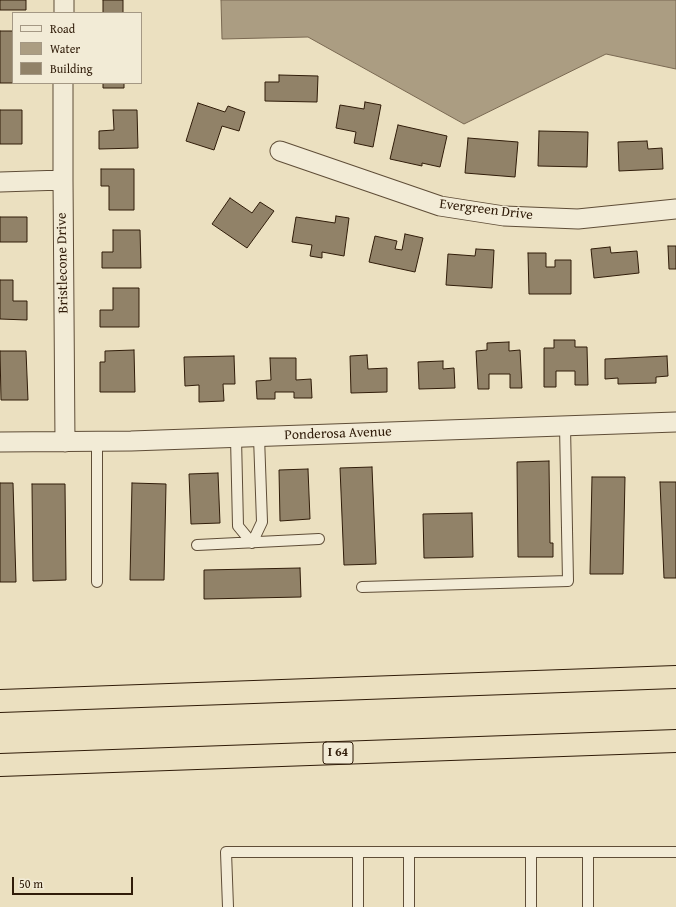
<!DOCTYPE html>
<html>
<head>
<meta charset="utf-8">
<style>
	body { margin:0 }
	#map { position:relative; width:676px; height:907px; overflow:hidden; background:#ebe0c0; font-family:"Gentium Book Plus",serif }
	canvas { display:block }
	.legend { position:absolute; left:12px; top:12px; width:130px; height:72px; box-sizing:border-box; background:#f2ebd6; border:1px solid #a49884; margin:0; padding:5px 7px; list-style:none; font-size:12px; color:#301c09 }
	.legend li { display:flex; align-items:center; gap:8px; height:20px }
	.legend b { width:20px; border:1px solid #a49884 }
	.scale { position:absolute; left:12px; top:877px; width:121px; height:18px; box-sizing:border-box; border:2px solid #301c09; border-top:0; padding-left:5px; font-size:12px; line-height:14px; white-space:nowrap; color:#301c09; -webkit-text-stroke:3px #f2ebd6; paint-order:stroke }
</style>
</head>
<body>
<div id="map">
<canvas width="676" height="907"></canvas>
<ul class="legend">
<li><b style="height:5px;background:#f2ebd6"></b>Road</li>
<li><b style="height:11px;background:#ab9d82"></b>Water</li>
<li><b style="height:11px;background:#918268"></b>Building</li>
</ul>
<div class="scale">50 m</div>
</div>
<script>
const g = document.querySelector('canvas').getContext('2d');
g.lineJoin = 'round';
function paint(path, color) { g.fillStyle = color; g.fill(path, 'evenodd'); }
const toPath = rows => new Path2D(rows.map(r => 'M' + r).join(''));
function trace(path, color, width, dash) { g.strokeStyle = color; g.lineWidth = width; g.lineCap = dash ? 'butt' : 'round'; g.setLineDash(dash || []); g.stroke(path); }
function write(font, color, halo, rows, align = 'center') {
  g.font = font + ' "Gentium Book Plus",serif'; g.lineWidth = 3; g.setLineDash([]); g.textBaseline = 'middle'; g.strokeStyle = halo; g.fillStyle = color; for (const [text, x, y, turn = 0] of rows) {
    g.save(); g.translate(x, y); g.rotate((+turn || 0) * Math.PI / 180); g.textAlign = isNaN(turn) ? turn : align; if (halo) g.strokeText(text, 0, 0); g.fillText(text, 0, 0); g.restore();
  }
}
const water = toPath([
	[221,0,676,0,676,69,606,54,464,124,308,37,222,39,221,0]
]);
const building = toPath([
	[0,0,26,0,26,10,0,10,0,0],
	[103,0,123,0,123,13,103,13,103,0],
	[0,31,13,31,13,83,0,83,0,31],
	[279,75,318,76,317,102,265,101,265,82,279,82,279,75],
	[103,83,124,83,124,88,103,88,103,83],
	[365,102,381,105,373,147,354,143,356,132,336,128,340,105,364,109,365,102],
	[198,103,225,112,228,106,245,112,239,131,222,126,214,150,186,141,198,103],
	[0,110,22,110,22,144,0,144,0,110],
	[113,110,137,110,138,148,99,149,99,131,114,130,113,110],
	[398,125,447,136,440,167,422,163,422,166,390,159,398,125],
	[539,131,588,132,587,167,538,166,539,131],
	[468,138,518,142,515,177,465,173,468,138],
	[647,141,648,149,662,148,663,169,619,171,618,142,647,141],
	[101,169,134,169,134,210,109,210,109,186,101,186,101,169],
	[230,198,252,213,260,202,274,211,247,248,212,224,230,198],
	[336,216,349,218,344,256,322,252,322,258,310,256,312,245,292,242,296,217,335,223,336,216],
	[0,217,27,217,27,242,0,242,0,217],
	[113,230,140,230,141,268,102,268,102,252,113,252,113,230],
	[405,234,423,238,415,272,369,262,375,236,397,241,395,249,402,250,405,234],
	[668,246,676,246,676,269,669,269,668,246],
	[610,247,611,253,637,251,639,273,594,278,591,249,610,247],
	[476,249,494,250,492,288,446,285,448,254,475,256,476,249],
	[528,253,546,253,546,267,555,267,555,260,571,260,571,294,529,294,528,253],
	[0,280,13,280,13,301,27,301,27,320,0,319,0,280],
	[113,288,139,288,139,327,100,327,100,310,113,310,113,288],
	[554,340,575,340,575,347,587,347,588,385,575,385,575,371,556,371,556,387,544,387,544,348,554,348,554,340],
	[509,342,509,351,520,350,522,388,510,388,510,374,489,374,489,389,478,389,476,351,487,350,487,343,509,342],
	[134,350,135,392,100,392,100,362,105,362,105,351,134,350],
	[0,351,26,351,28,400,1,400,0,351],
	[367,355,368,369,387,368,387,392,351,393,350,356,367,355],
	[234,356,235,384,223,384,224,401,199,402,199,385,185,386,184,357,234,356],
	[667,356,668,376,656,377,656,383,618,384,618,378,605,379,605,359,667,356],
	[270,358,296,358,296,380,311,379,312,398,294,398,294,392,275,392,275,399,257,399,256,381,271,380,270,358],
	[443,361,443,369,454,368,455,388,419,389,418,362,443,361],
	[549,461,550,543,553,543,553,557,518,557,517,462,549,461],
	[372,467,376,564,344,565,340,468,372,467],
	[308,469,310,519,280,521,279,470,308,469],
	[218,473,220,523,191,524,189,474,218,473],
	[592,477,625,477,623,574,590,574,592,477],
	[660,482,676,482,676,578,664,578,660,482],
	[0,483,13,483,16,582,0,582,0,483],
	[132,483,166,484,164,580,130,580,132,483],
	[32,484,65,484,66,580,33,581,32,484],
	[472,513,473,557,424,558,423,514,472,513],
	[300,568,301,597,204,599,204,570,300,568]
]);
const service = toPath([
	[236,438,238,526,252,543,262,522,259,437],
	[97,442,97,582],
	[197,545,319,539],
	[362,587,568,581,565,426],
	[409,852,409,907],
	[228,907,226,852,676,852],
	[358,907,358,852],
	[531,907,531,852],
	[588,907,588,852]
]);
const minor = toPath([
	[64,13,64,0],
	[63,83,63,180,65,442],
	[280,151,440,206,504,216,578,219,676,209],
	[0,182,63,180],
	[0,442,131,441,676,422]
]);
const motorway = toPath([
	[0,701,676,677],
	[0,765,676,741]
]);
const shields = [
	[338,753,30]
];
const shieldNames = [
	["I 64",338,753]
];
const streetNames = [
	["Evergreen Drive",486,210,7],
	["Bristlecone Drive",63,263,-91],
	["Ponderosa Avenue",338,434,-2]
];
paint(water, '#ab9d82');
trace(water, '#7a6952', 1);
paint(building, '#918268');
trace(building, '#301c09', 1);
trace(service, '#5f4d37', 12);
trace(minor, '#5f4d37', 21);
trace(motorway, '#301c09', 24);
trace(service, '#f2ebd6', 10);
trace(minor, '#f2ebd6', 19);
trace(motorway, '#ebe0c0', 22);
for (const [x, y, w] of shields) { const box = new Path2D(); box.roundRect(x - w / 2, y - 11, w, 22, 3); g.fillStyle = '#f2ebd6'; g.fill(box); trace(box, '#301c09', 1); }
write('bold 13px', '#301c09', null, shieldNames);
write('14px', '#301c09', '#f2ebd6', streetNames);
</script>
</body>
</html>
